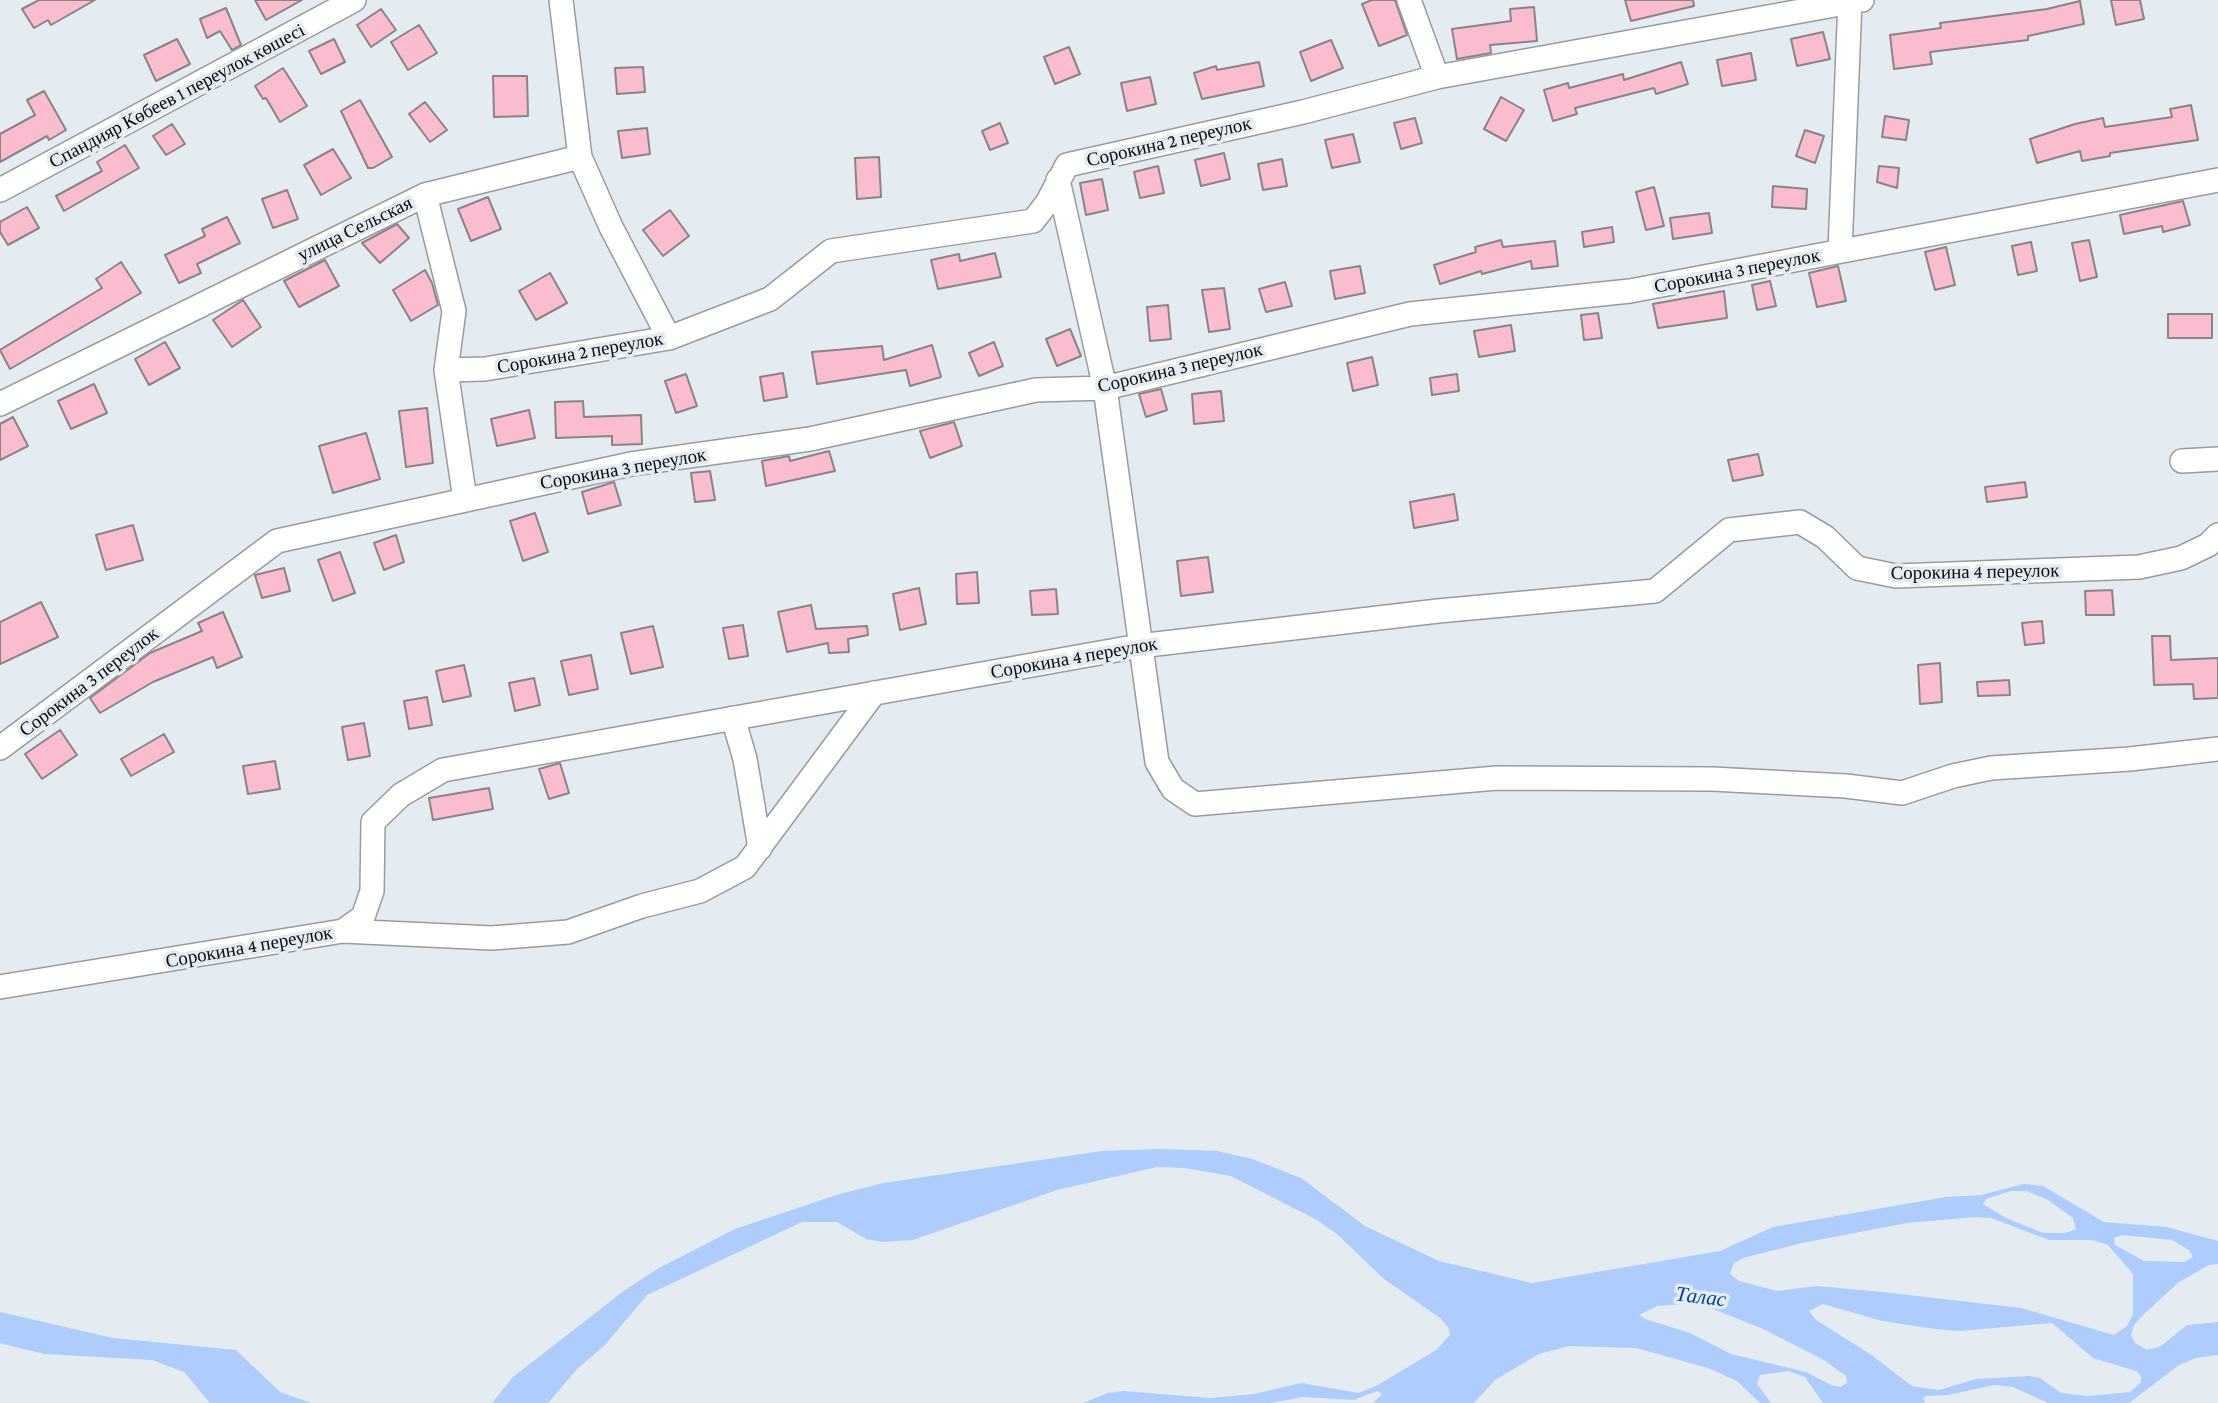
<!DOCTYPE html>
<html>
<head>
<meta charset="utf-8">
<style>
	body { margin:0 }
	canvas { display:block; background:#e4ebf1 }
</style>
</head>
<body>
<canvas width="2218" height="1403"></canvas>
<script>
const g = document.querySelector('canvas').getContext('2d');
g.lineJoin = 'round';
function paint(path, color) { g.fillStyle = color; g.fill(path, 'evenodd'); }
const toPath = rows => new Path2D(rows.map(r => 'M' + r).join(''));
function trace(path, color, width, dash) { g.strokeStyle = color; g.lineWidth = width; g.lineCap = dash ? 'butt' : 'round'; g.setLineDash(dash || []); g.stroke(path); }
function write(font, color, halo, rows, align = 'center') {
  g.font = font + ' "Crimson Pro",serif'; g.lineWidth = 7; g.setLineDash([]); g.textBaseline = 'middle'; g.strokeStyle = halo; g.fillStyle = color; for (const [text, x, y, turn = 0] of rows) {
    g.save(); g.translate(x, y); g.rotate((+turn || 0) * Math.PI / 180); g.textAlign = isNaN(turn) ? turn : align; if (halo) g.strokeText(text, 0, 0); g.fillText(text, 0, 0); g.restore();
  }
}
const water = toPath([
	[1160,1149,1217,1151,1252,1159,1301,1178,1365,1226,1439,1261,1532,1283,1720,1251,1773,1227,1946,1197,1981,1195,2024,1184,2043,1186,2104,1222,2166,1227,2218,1241,2218,1264,2209,1265,2179,1282,2143,1315,2134,1325,2131,1335,2135,1343,2147,1350,2161,1346,2187,1325,2218,1322,2218,1355,2196,1358,2179,1365,2129,1403,2048,1403,2013,1387,1994,1385,1948,1395,1926,1396,1923,1398,1925,1403,1823,1403,1805,1377,1788,1371,1760,1375,1757,1384,1771,1403,1760,1403,1737,1381,1708,1368,1636,1348,1569,1346,1539,1354,1495,1380,1474,1403,1373,1403,1382,1394,1377,1391,1354,1400,1303,1397,1271,1403,1083,1403,1108,1393,1124,1391,1210,1398,1254,1394,1301,1383,1359,1393,1378,1385,1436,1350,1450,1335,1448,1327,1440,1318,1384,1279,1337,1234,1317,1220,1231,1176,1184,1168,1157,1167,1057,1190,913,1240,883,1242,866,1239,837,1222,802,1222,647,1295,604,1346,577,1369,548,1403,492,1403,513,1377,625,1290,659,1268,735,1229,836,1195,883,1183,1102,1151],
	[2010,1191,2027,1191,2048,1200,2073,1218,2076,1229,2066,1233,2043,1233,2006,1218,1983,1204,1986,1199],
	[1974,1217,1991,1218,2049,1240,2093,1240,2108,1245,2133,1274,2133,1314,2127,1326,2114,1335,2021,1308,1883,1292,1817,1286,1777,1291,1739,1281,1730,1274,1734,1263,1743,1258,1802,1243,1907,1223],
	[2122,1235,2172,1240,2189,1250,2193,1257,2184,1262,2144,1261,2115,1245,2114,1238],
	[1698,1303,1761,1328,1824,1360,1846,1376,1847,1383,1840,1387,1831,1385,1806,1372,1731,1354,1690,1333,1645,1319,1639,1315,1657,1306],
	[1823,1304,1882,1321,1935,1329,1959,1331,2052,1323,2093,1358,2136,1371,2141,1376,2141,1382,2130,1392,2089,1396,2061,1393,2040,1378,2030,1376,1976,1379,1939,1390,1912,1386,1870,1354,1816,1320,1809,1311],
	[0,1312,113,1338,236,1350,280,1392,311,1403,210,1403,184,1372,152,1360,45,1354,7,1345,0,1343]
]);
const building = toPath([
	[39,0,95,0,51,25,48,20,34,28,22,9,39,0],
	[255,0,302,0,266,20,255,0],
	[1372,0,1395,0,1407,35,1379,46,1362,4,1372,0],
	[1625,0,1693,0,1694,6,1631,21,1625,0],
	[2111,0,2140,0,2144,19,2116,25,2111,0],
	[2080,1,2084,24,2028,36,2028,40,1930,52,1932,64,1894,69,1890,35,1941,28,1940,23,2047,9,2080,1],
	[1534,7,1537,41,1490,45,1491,53,1457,59,1452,29,1511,21,1510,9,1534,7],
	[226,8,241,45,232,50,220,31,207,38,200,19,226,8],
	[381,9,396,30,371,47,357,25,381,9],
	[419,25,437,53,408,70,391,42,419,25],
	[1823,32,1830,59,1797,66,1791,39,1823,32],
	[177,39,190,64,156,81,144,55,177,39],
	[334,39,345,62,321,74,309,51,334,39],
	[1331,40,1343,68,1311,81,1300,52,1331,40],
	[1069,47,1080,74,1055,84,1044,57,1069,47],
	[1751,53,1756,80,1722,86,1717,60,1751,53],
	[1259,62,1264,86,1202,99,1194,73,1216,66,1217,70,1259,62],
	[1681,62,1688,84,1656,94,1654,88,1575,108,1577,114,1553,121,1544,90,1568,83,1569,88,1623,74,1624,80,1681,62],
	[643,67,645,92,617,94,615,68,643,67],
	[283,68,307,106,280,122,266,98,263,99,255,86,283,68],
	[493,76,527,76,528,116,494,117,493,76],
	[1150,77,1156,104,1127,111,1121,83,1150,77],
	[44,91,66,130,49,140,47,136,0,162,0,134,35,115,27,100,44,91],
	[1501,97,1524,110,1506,141,1484,129,1501,97],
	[360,100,392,157,373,168,368,168,341,111,360,100],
	[425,102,447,130,430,142,409,114,425,102],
	[2191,105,2198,140,2110,153,2110,156,2082,161,2080,151,2037,163,2030,139,2075,124,2103,118,2105,127,2172,117,2170,109,2191,105],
	[1885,116,1909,120,1906,140,1882,137,1885,116],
	[1415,118,1422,143,1401,149,1394,123,1415,118],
	[1000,123,1008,143,990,150,982,131,1000,123],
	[172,124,185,144,166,155,153,136,172,124],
	[647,128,650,154,622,158,618,131,647,128],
	[1805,130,1824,136,1815,163,1796,156,1805,130],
	[1353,134,1360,162,1332,168,1325,140,1353,134],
	[125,145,139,168,64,211,56,196,102,171,97,162,125,145],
	[333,149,351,178,321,195,304,165,333,149],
	[1224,153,1230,179,1201,186,1195,160,1224,153],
	[879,157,881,197,857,199,855,158,879,157],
	[1282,159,1287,186,1263,190,1258,164,1282,159],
	[1158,166,1164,193,1140,198,1134,172,1158,166],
	[1879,166,1899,168,1897,188,1877,182,1879,166],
	[1102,179,1108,210,1086,215,1080,183,1102,179],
	[1773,186,1807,189,1806,209,1772,207,1773,186],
	[1654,187,1664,226,1646,230,1636,192,1654,187],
	[287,190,298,219,273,228,262,199,287,190],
	[488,197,501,229,471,241,458,209,488,197],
	[2183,201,2190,225,2163,232,2162,226,2124,234,2120,215,2183,201],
	[27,207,39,228,8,245,0,232,0,222,27,207],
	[670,210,689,236,663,256,643,230,670,210],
	[1709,213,1712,233,1673,239,1670,218,1709,213],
	[227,217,240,243,197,264,201,273,179,283,165,255,205,236,202,229,227,217],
	[397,224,409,238,380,263,362,243,397,224],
	[1612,227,1614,242,1584,247,1582,232,1612,227],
	[1501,240,1503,247,1555,241,1558,266,1532,269,1531,261,1482,274,1481,271,1440,284,1434,265,1476,252,1475,247,1501,240],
	[2089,240,2097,277,2080,281,2072,243,2089,240],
	[2031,242,2037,271,2018,275,2012,246,2031,242],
	[1946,247,1955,285,1935,290,1925,252,1946,247],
	[995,253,1001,277,938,289,931,260,959,254,960,261,995,253],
	[325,260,339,286,299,307,284,281,325,260],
	[121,262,141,293,10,369,0,350,102,288,96,279,121,262],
	[1360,266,1365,293,1335,299,1330,271,1360,266],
	[1838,266,1846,301,1817,307,1809,273,1838,266],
	[425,270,432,283,438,305,411,321,393,290,425,270],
	[550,273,567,303,536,320,519,291,550,273],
	[1770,281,1776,306,1757,310,1752,285,1770,281],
	[1285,282,1292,306,1266,312,1259,289,1285,282],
	[1224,288,1230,329,1209,332,1202,290,1224,288],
	[1724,291,1727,318,1658,328,1653,304,1724,291],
	[243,300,261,327,232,347,213,320,243,300],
	[1168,305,1171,339,1150,341,1147,307,1168,305],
	[1598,313,1602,338,1584,340,1581,315,1598,313],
	[2168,314,2212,314,2212,338,2168,338,2168,314],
	[1511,325,1515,351,1479,357,1474,331,1511,325],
	[1070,329,1081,356,1057,366,1046,339,1070,329],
	[165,342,180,368,149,385,135,359,165,342],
	[994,342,1003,366,979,376,969,353,994,342],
	[932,345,941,377,910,386,906,370,817,384,812,352,882,346,884,360,932,345],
	[1372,357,1378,385,1353,391,1347,363,1372,357],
	[783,373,787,397,764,401,760,377,783,373],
	[686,374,697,406,676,413,665,381,686,374],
	[1457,374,1459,391,1432,395,1430,378,1457,374],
	[94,384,107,413,71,429,58,401,94,384],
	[1161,389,1167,410,1146,417,1139,394,1161,389],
	[1221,391,1224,421,1194,424,1192,394,1221,391],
	[583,401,584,417,641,415,642,444,612,445,612,436,556,438,555,402,583,401],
	[427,408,433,463,406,467,399,411,427,408],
	[529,410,535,438,497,446,491,419,529,410],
	[13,417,28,446,0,460,0,424,13,417],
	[954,422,962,446,930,458,920,431,954,422],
	[366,433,380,479,333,493,319,446,366,433],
	[829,451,835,471,766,486,762,461,789,456,790,461,829,451],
	[1758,454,1763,475,1733,481,1728,460,1758,454],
	[710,471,715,500,695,502,691,473,710,471],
	[614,482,621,505,588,514,582,492,614,482],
	[2025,482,2027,497,1987,502,1985,487,2025,482],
	[1454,494,1458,520,1414,528,1410,502,1454,494],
	[535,513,548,552,523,561,510,521,535,513],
	[133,525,143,560,106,570,96,535,133,525],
	[396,535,404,562,384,570,374,543,396,535],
	[340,552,355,593,333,601,318,560,340,552],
	[1208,557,1213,592,1181,596,1177,561,1208,557],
	[284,568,290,591,262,598,255,575,284,568],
	[977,572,979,603,957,604,956,574,977,572],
	[919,588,926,624,900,630,893,594,919,588],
	[1056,589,1058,614,1032,615,1030,591,1056,589],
	[2112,590,2114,615,2086,615,2085,591,2112,590],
	[41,602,58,637,0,664,0,622,41,602],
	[811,605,816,629,867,626,868,635,848,639,849,652,829,653,828,643,787,652,778,612,811,605],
	[223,612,242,657,217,668,213,657,153,682,100,713,90,698,150,653,202,631,198,623,223,612],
	[2042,621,2044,643,2025,645,2022,623,2042,621],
	[743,625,748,656,729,659,723,628,743,625],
	[653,626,663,667,631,674,621,633,653,626],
	[2152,636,2170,636,2171,660,2218,658,2218,698,2194,699,2193,684,2154,685,2152,636],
	[591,655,598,689,569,695,561,661,591,655],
	[1940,663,1942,702,1920,704,1918,665,1940,663],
	[464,665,471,696,443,702,436,671,464,665],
	[534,678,540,705,515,711,509,683,534,678],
	[2009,680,2010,695,1978,696,1977,682,2009,680],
	[427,697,432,725,409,729,404,701,427,697],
	[364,723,370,756,348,760,342,727,364,723],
	[60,730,77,755,42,779,25,754,60,730],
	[164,734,174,752,131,776,121,759,164,734],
	[275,761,280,789,248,794,243,766,275,761],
	[560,763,569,793,549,799,539,769,560,763],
	[489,788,493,809,433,820,429,798,489,788]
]);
const minor = toPath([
	[1409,0,1437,77],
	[580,157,611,227,669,338],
	[1058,180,1105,388,1157,762,1173,789,1195,804,1497,778,1712,779,1846,786,1902,793,1953,776,1991,768,2130,759,2218,749],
	[0,190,354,0],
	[425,195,454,311,446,370],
	[1840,251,1850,0],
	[0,404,425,195,580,157,561,0],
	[2182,461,2218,459],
	[465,500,446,370,485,369,669,338,770,299,831,251,1033,221,1047,203,1067,165,1303,112,1437,77,1862,0],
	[733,718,745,759,760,848],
	[0,748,277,541,631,464,810,439,1036,390,1105,388,1410,314,1630,291,2218,180],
	[343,931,492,938,568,932,642,906,700,891,745,867,874,693],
	[0,987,343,931,363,917,372,891,373,822,401,795,443,770,1139,646,1438,611,1655,591,1729,530,1800,522,1825,537,1857,568,1896,576,2139,567,2181,558,2208,545,2218,535]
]);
const streetNames = [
	["Спандияр Көбеев 1 переулок көшесі",177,96,-28],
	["Сорокина 2 переулок",1169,142,-13],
	["улица Сельская",355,229,-26],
	["Сорокина 3 переулок",1737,271,-11],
	["Сорокина 2 переулок",580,353,-10],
	["Сорокина 3 переулок",1180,368,-13],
	["Сорокина 3 переулок",623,469,-10],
	["Сорокина 4 переулок",1975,572,-1],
	["Сорокина 4 переулок",1074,658,-10],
	["Сорокина 3 переулок",89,682,-37],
	["Сорокина 4 переулок",249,947,-10]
];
const waterNames = [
	["Талас",1701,1297,7]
];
paint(water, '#aecdfc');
paint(building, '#fabdd0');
trace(building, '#8b8385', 2);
trace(minor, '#969da2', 26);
trace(minor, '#fff', 23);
write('19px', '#090c0d', '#e4ebf1', streetNames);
write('italic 21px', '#00449a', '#e4ebf1', waterNames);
</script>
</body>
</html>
